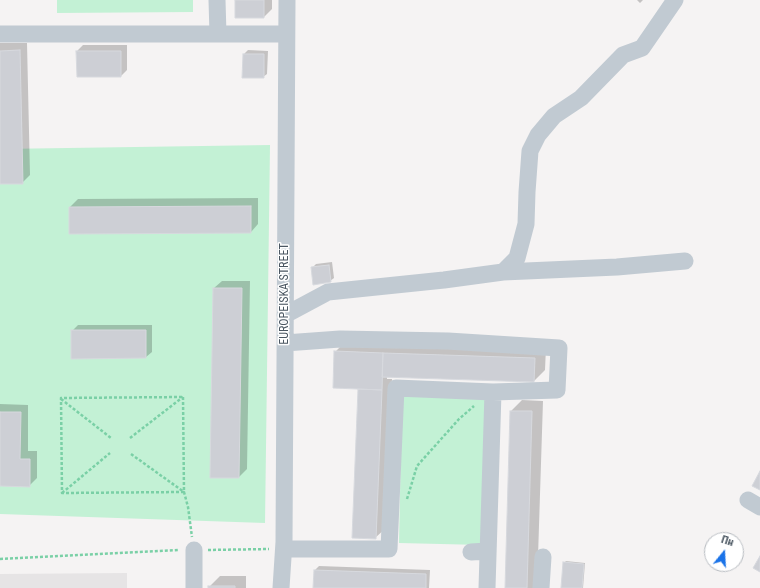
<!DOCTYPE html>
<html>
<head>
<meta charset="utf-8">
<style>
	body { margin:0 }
	#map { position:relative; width:760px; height:588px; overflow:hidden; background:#f5f3f3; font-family:"Roboto Condensed",sans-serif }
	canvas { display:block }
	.north { position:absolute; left:704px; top:532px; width:40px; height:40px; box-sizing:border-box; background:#fff; border:1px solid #b7bbc0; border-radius:50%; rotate:18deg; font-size:11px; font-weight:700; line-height:16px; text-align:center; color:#4a5661 }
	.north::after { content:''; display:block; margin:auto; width:14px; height:18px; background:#1a73e8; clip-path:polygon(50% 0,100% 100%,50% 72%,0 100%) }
</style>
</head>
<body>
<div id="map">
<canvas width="760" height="588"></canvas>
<div class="north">Пн</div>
</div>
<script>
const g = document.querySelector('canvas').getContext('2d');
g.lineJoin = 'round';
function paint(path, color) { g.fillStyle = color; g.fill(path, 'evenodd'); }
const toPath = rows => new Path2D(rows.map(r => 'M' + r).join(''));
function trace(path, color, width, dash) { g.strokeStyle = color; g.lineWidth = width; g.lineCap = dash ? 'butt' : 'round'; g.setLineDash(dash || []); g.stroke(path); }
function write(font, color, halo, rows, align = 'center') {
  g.font = font + ' "Roboto Condensed",sans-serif'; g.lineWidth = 3; g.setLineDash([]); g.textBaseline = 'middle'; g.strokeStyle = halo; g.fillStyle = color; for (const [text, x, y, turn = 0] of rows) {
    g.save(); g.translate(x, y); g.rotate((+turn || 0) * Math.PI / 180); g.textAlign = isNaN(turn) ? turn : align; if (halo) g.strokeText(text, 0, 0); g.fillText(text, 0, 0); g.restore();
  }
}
const education = toPath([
	[127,573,127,588,0,588,0,574]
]);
const green = toPath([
	[57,0,193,0,193,12,57,13],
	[270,145,265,523,0,514,0,149],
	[402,393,485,398,482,545,399,543]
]);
const shadow = toPath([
	[236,0,272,0,272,9,264,17],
	[637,0,643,0,640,3],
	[0,43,27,43,30,175,22,183,0,183],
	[83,45,127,45,127,70,121,76,77,51],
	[248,50,268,51,267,74,263,77,243,77,244,54],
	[258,198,258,224,251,232,70,207,78,199],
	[332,262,334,278,330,281,312,268,316,264],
	[222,281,250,281,247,469,239,477,214,288],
	[78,325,152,325,152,352,146,357,72,331],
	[341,346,546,347,545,370,534,381,387,376,387,379,392,379,387,527,375,538,359,388,335,352],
	[522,400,543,401,537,588,506,588,511,411],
	[0,404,28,405,28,451,37,451,37,478,29,486,0,485],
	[566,561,585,563,583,588,562,588,564,563],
	[319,566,430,570,429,588,314,588,315,570],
	[220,576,246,576,246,588,209,588,209,587]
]);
const building = toPath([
	[235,0,264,0,264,18,235,18,235,0],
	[20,50,23,184,0,184,0,51,20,50],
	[76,51,121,51,121,77,77,77,76,51],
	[243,54,264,54,264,78,242,78,243,54],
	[251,206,251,233,69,234,69,207,251,206],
	[329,265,331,282,313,285,311,267,329,265],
	[213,288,242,288,239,478,210,478,213,288],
	[71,330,146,330,146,358,71,359,71,330],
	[334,351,383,353,382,390,333,388,334,351],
	[383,353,535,358,534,382,382,377,383,353],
	[358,389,382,390,376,539,352,538,358,389],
	[510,411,532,411,527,588,505,588,510,411],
	[0,412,21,412,20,459,30,459,30,487,0,486,0,412],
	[760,471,760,490,752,486,760,471],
	[760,556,760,572,753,568,760,556],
	[563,562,584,564,582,588,561,588,563,562],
	[314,570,426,574,426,588,313,588,314,570],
	[208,586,235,586,235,588,208,588,208,586]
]);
const path = toPath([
	[183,397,184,492,62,493,61,398,183,397],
	[61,399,111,438],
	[130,438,183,397],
	[131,454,184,492,188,507,192,537],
	[62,493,110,453],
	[407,499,417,466,459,419,474,406],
	[208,550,269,549],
	[0,559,179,550]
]);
const minor = toPath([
	[217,0,218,34],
	[0,34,286,34],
	[503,272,617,267,685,261],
	[285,315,328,292,444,280,503,272,517,258,526,224,527,192,530,151,538,135,554,116,581,98,623,55,642,48,675,0],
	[748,500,760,507],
	[284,549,389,549,396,388,493,392,557,390,559,348,448,341,340,339,285,343],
	[471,552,488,551],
	[194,588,194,550],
	[281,588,284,542,287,0],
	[487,588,493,392],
	[541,588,543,557]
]);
const streetNames = [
	["EUROPEISKA STREET",285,294,-90]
];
paint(education, '#e6e4e5');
paint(green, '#c3f1d5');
paint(shadow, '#0003');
paint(building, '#cdcfd5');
trace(building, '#d7d9de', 1);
trace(path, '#7ad0a6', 2.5, [3, 2]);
trace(minor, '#c1cad2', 17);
write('12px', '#4a5661', '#fff', streetNames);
</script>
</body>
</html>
